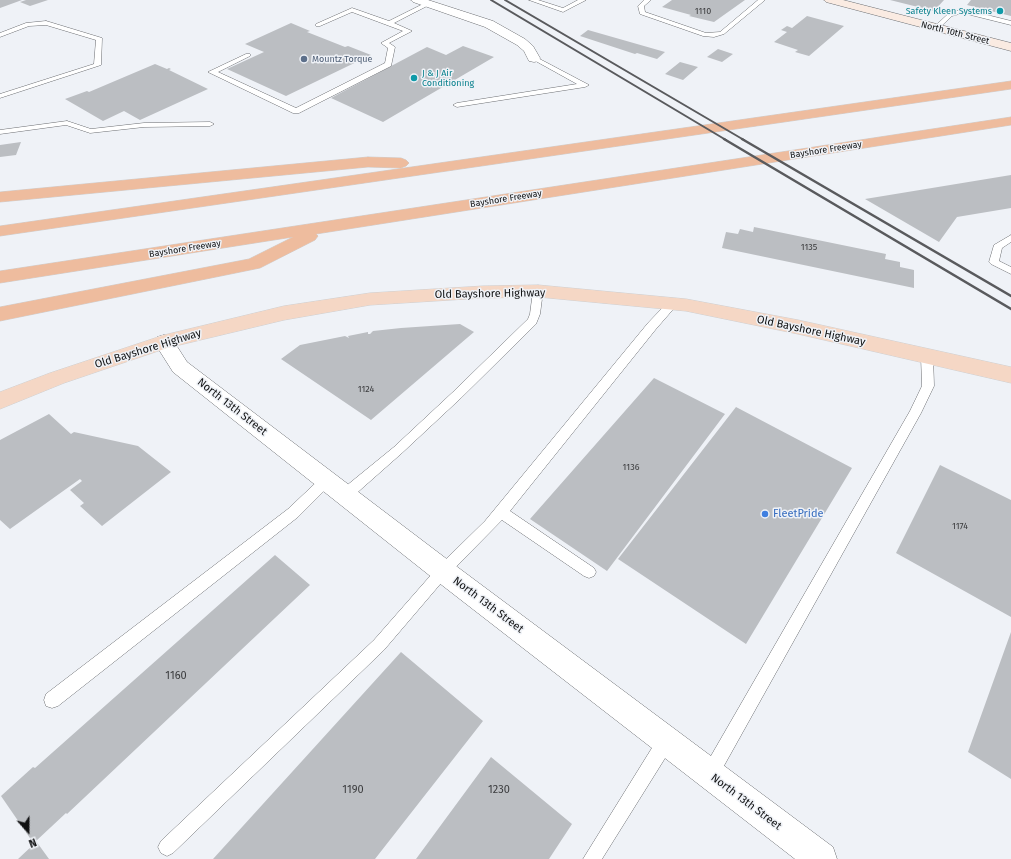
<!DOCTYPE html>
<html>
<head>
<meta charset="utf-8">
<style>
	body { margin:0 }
	#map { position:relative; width:1011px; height:859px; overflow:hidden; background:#eff2f7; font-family:"Fira Sans",sans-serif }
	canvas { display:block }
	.north { position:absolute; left:8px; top:811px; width:40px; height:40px; -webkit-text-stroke:3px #eff2f7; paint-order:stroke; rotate:159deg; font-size:11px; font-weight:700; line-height:16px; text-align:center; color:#101112 }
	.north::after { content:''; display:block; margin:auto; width:14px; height:18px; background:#101112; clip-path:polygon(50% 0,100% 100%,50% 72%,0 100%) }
</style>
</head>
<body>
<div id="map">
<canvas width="1011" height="859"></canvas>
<div class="north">N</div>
</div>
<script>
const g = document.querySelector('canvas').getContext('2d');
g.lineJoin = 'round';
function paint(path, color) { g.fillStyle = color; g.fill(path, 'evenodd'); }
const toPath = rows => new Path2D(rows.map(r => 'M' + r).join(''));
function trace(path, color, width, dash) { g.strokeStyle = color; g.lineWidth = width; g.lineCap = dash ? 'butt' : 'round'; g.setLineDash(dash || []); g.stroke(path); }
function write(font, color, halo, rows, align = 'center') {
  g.font = font + ' "Fira Sans",sans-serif'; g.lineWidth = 3; g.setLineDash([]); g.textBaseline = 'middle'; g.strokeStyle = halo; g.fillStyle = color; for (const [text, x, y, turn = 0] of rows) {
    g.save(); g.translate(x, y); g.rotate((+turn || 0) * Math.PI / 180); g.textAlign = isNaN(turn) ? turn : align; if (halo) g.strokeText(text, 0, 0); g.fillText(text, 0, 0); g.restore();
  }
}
const building = toPath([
	[0,0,22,0,0,8],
	[26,0,48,0,30,6,20,2],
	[672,0,745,0,714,22,689,16,691,15,662,7],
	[890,0,944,0,934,11],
	[971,0,1011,0,1011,16,967,5],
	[807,16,844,26,809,56,795,52,798,50,774,42,787,32,781,30,787,26,792,28],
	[291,23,310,31,307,32,345,47,348,46,371,55,286,96,227,69,264,52,245,44],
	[588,30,665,52,657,59,637,53,635,54,580,36],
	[463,46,494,57,383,122,331,98,427,47,446,55],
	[718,49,733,54,722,62,707,57],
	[680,62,698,67,683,80,665,74],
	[155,64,167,69,169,68,171,69,169,70,208,89,140,120,124,111,103,121,65,99,87,91,89,92],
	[21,142,16,155,0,157,0,145],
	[1011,175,1011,208,957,217,939,242,865,199],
	[754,227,886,254,885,259,900,262,900,267,914,270,914,288,722,248,726,232,738,234,740,229,753,232],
	[460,324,474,332,371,420,281,359,300,345,345,336,349,338,348,336,368,332,368,334,370,334,373,331,401,328],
	[654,378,725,414,607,571,530,519],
	[736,407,852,468,746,644,618,559],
	[49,414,71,434,74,432,138,446,171,472,102,526,80,506,84,503,70,490,82,481,80,479,10,529,0,520,0,440],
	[940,465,1011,500,1011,617,896,553],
	[275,555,310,585,67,814,66,813,36,841,49,859,18,859,34,844,1,796,33,767,35,768],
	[1011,632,1011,779,968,752],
	[401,652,483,721,375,859,213,859],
	[491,757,572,824,549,859,416,859]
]);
const service = toPath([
	[529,0,538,0,563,8,578,0,586,0,563,12,529,0],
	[644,0,651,0,644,6,645,12,706,33,720,32,758,0,765,0,724,34,714,37,703,36,640,14,638,6,644,0],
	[427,2,430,4,429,5,394,23,412,31,389,43,395,47,391,66,299,113,293,113,208,72,246,54,250,54,250,56,218,72,296,108,385,63,388,48,381,43,403,31,352,12,320,26,316,26,316,24,352,8,389,21,427,2],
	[963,9,1011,21,1011,25,963,13,952,16,938,29,933,28,948,14,963,9],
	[46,21,102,38,101,65,0,98,0,94,94,64,96,40,46,25,29,26,0,37,0,33,26,23,46,21],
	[534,56,589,85,585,87,457,107,453,105,457,103,577,84,532,59,530,58,534,56],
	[67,121,91,129,144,123,210,122,214,124,210,126,144,127,90,133,66,125,0,134,0,130,67,121],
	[1011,235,1011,242,1002,248,999,261,1011,267,1011,274,991,264,989,262,994,245,1011,235],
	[538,288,543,291,540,314,536,324,461,398,402,453,350,499,345,500,340,499,339,495,340,491,394,447,453,392,528,319,530,314,533,291,538,288],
	[672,301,677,304,676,306,656,329,510,511,594,568,596,572,594,576,589,578,584,576,502,520,448,575,384,650,173,853,167,856,161,853,158,847,161,841,374,640,438,567,485,521,648,323,668,302,672,301],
	[927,352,931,353,933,356,934,386,921,413,716,780,710,782,704,780,702,774,704,768,910,411,922,386,921,356,923,353,927,352],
	[327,475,331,476,333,480,331,484,298,517,58,706,52,708,46,706,44,700,46,694,288,509,323,476,327,475],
	[666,733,672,735,674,741,672,747,602,859,583,859,660,735,666,733]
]);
const minor = toPath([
	[411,0,428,0,493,21,525,39,533,46,540,58,539,61,534,62,529,61,524,51,517,45,485,27,413,2,411,0],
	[164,335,171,337,187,362,452,563,833,847,837,859,795,859,434,579,173,372,154,342,157,337,164,335]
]);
const secondary = toPath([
	[824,0,843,0,1011,43,1011,51,826,2,824,0]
]);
const primary = toPath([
	[538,285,686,299,798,320,1011,367,1011,383,798,334,686,311,538,297,483,298,370,305,284,320,167,348,64,383,0,409,0,392,50,373,164,335,284,306,370,293,483,286,538,285]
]);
const motorway = toPath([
	[1011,81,1011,89,0,236,0,226,1011,81],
	[1011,117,1011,125,316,234,318,236,315,240,260,268,0,321,0,307,249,259,293,237,0,283,0,271,1011,117],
	[368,157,401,158,406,160,409,163,406,166,401,168,368,167,0,202,0,192,368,157]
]);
const railFar1 = toPath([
	[491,0,726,140],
	[505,0,744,140]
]);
const rail = toPath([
	[724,139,1011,309],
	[742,139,1011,296]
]);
const markers = [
	[1000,11,4,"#0f9aa8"],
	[304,59,4,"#5c6f8a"],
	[414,78,4,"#0f9aa8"],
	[765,514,4,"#3f7fe0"]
];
const numberNames = [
	["1110",703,11],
	["1135",809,247],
	["1124",366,389],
	["1136",631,467],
	["1174",960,526]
];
const farCulturenames = [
	["Safety Kleen Systems",992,11],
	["J & J Air",422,73,"left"],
	["Conditioning",422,83,"left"]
];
const farStreetnames = [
	["North 10th Street",955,33,14],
	["Bayshore Freeway",826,150,-9],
	["Bayshore Freeway",506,199,-9],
	["Bayshore Freeway",185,249,-9]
];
const farServicenames = [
	["Mountz Torque",312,59]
];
const streetNames = [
	["Old Bayshore Highway",490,294,-1],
	["Old Bayshore Highway",811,331,12],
	["Old Bayshore Highway",148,349,-17],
	["North 13th Street",232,407,38],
	["North 13th Street",488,605,37],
	["North 13th Street",746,802,37]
];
const shopNames = [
	["FleetPride",773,514]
];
const nearNumbernames = [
	["1160",176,676],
	["1190",353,790],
	["1230",499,790]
];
paint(building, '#bbbec2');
trace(service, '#6c6e72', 1);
trace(minor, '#6c6e72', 1);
trace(secondary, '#6c6e72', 1);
trace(primary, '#cfcfd0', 1);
trace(motorway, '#cfcfd0', 1);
paint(service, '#fff');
paint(minor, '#fff');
paint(secondary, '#faebe2');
paint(primary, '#f5d7c5');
paint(motorway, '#eebc9e');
trace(railFar1, '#595a5d', 2);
trace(rail, '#595a5d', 2.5);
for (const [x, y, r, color] of markers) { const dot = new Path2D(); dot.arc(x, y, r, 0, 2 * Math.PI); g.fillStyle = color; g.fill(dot); trace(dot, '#eff2f7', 1.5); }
write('9px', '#3b3c3e', null, numberNames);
write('9px', '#0d838f', '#eff2f7', farCulturenames, 'right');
write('9px', '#101112', '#eff2f7', farStreetnames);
write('9px', '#4e5e75', '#eff2f7', farServicenames, 'left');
write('11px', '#101112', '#eff2f7', streetNames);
write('11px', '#366cbe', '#eff2f7', shopNames, 'left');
write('11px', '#3b3c3e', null, nearNumbernames);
</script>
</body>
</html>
